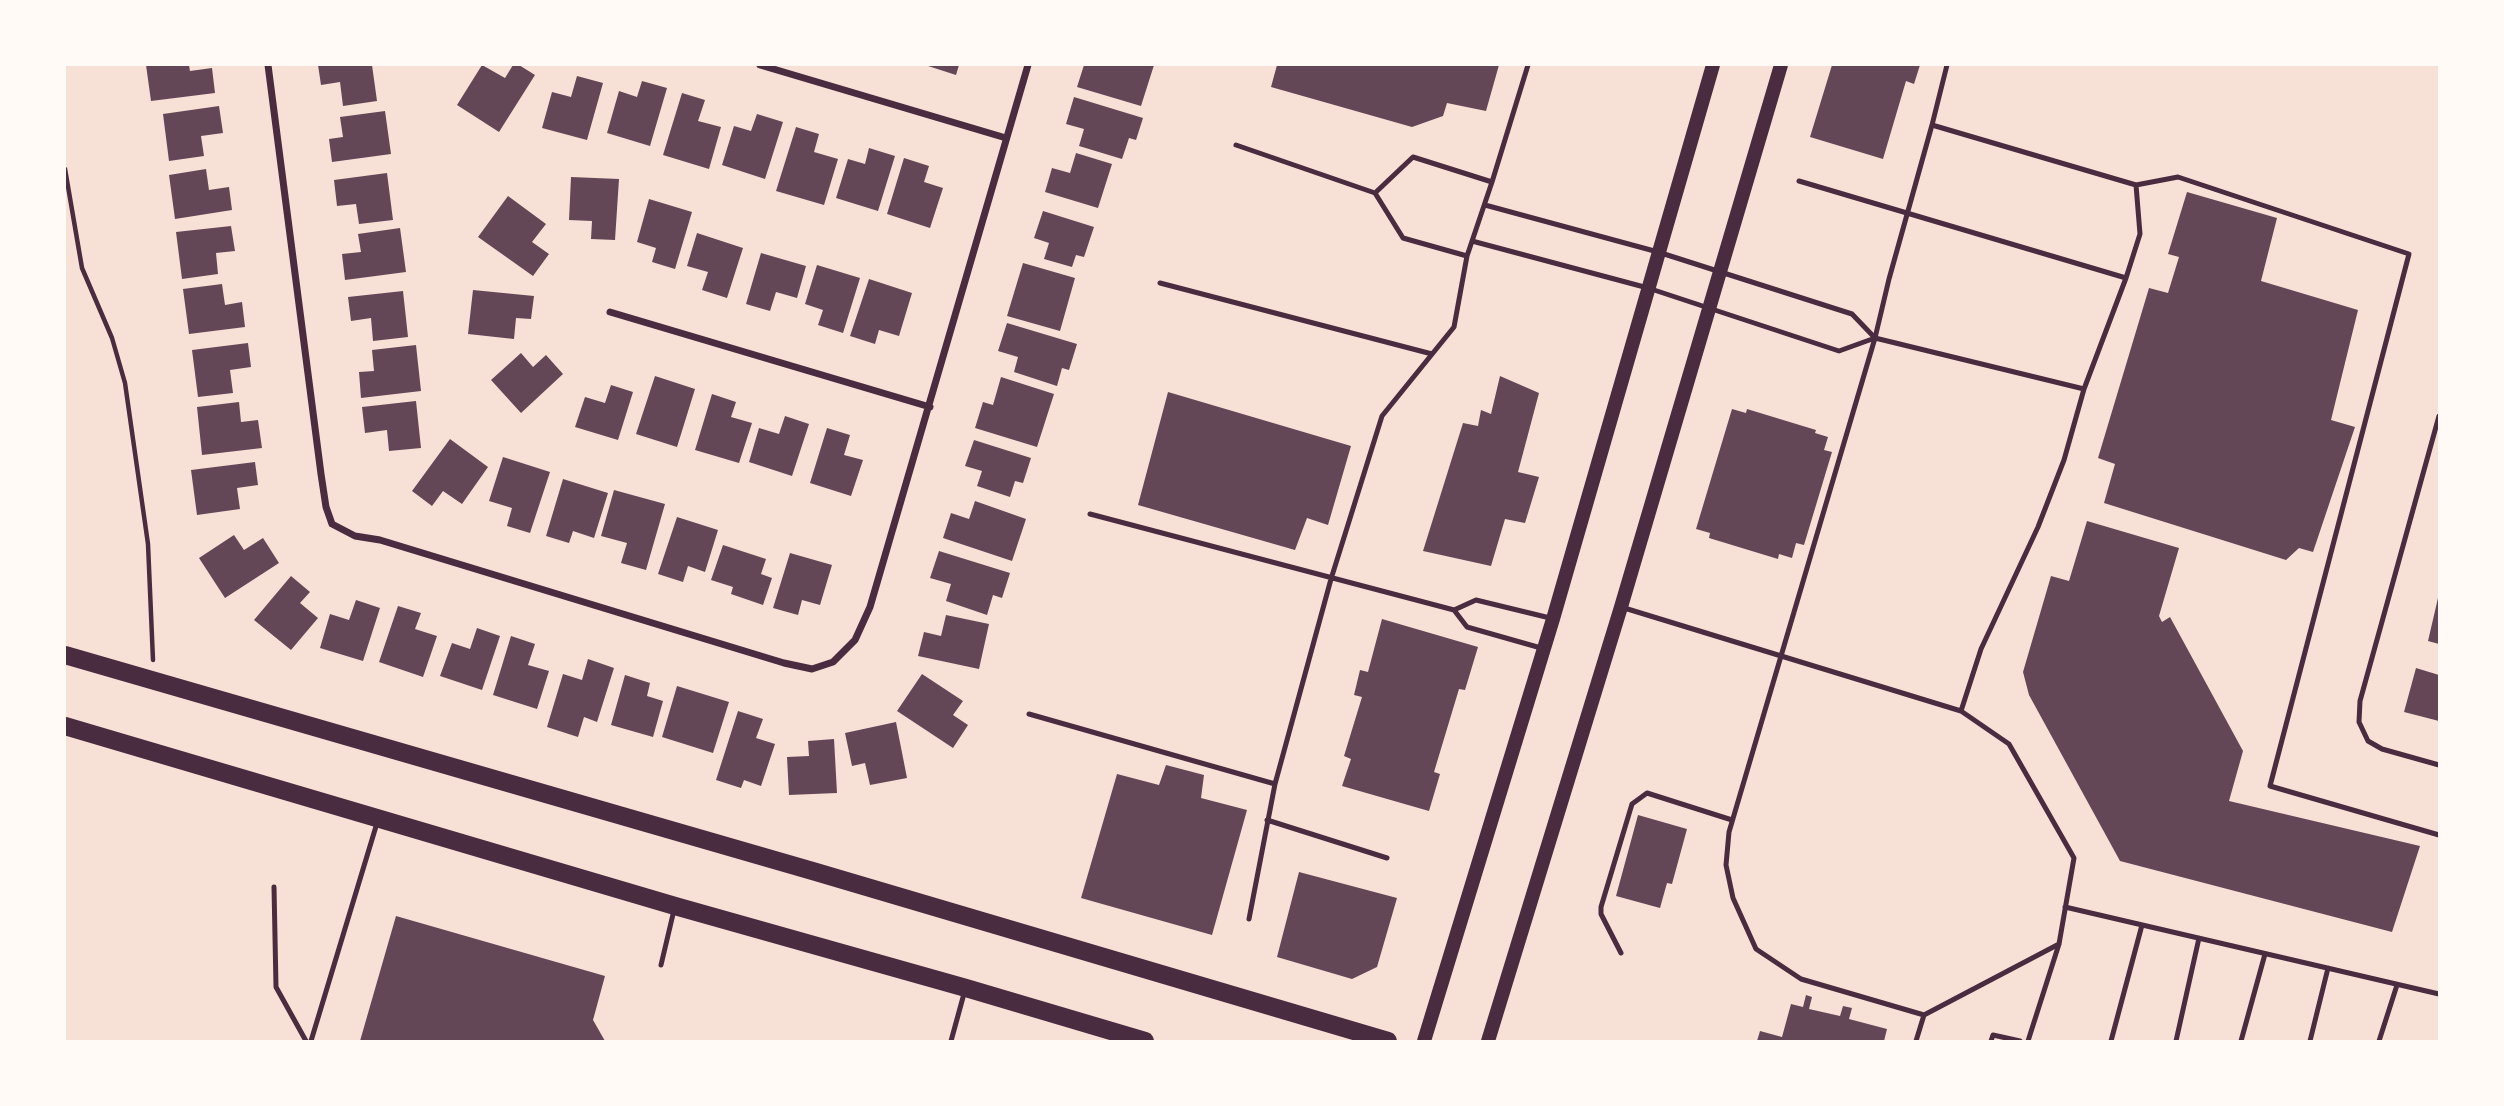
<!DOCTYPE html>
<html>
<head>
<meta charset="utf-8">
<style>
	body { margin:0 }
	#map { position:relative; width:2504px; height:1106px; overflow:hidden; background:#f7e1d7; font-family:"PT Serif",serif }
	canvas { display:block }
	.frame { position:absolute; inset:0; border:66px solid #fffaf5; pointer-events:none }
</style>
</head>
<body>
<div id="map">
<canvas width="2504" height="1106"></canvas>
<div class="frame"></div>
</div>
<script>
const g = document.querySelector('canvas').getContext('2d');
g.lineJoin = 'round';
function paint(path, color) { g.fillStyle = color; g.fill(path, 'evenodd'); }
const toPath = rows => new Path2D(rows.map(r => 'M' + r).join(''));
function trace(path, color, width, dash) { g.strokeStyle = color; g.lineWidth = width; g.lineCap = dash ? 'butt' : 'round'; g.setLineDash(dash || []); g.stroke(path); }
const building = toPath([
	[146,65,189,65,190,71,212,68,215,93,151,101],
	[318,65,372,65,377,101,343,106,340,82,321,85],
	[482,65,505,78,513,65,519,65,535,75,499,132,457,105],
	[925,65,959,65,956,75],
	[1084,65,1154,65,1141,106,1077,87],
	[1277,65,1499,65,1486,111,1447,103,1443,116,1412,127,1271,87],
	[1832,65,1920,65,1914,84,1906,81,1883,159,1810,137],
	[577,76,603,83,587,140,542,128,552,92,571,97],
	[642,81,667,88,650,146,607,133,619,91,637,97],
	[682,93,705,100,698,121,721,127,709,169,663,155],
	[1074,97,1143,118,1136,140,1129,138,1122,159,1079,146,1084,129,1066,124],
	[219,106,223,133,201,136,204,156,169,161,163,114],
	[385,111,391,154,332,162,329,139,343,137,340,117],
	[757,114,783,122,765,179,722,165,734,126,751,131],
	[796,127,819,134,814,152,838,159,824,205,776,191],
	[869,148,895,156,878,211,836,198,848,159,865,164],
	[1076,153,1112,164,1098,208,1045,192,1052,168,1070,173],
	[904,158,929,166,924,182,943,188,930,228,887,214],
	[206,169,209,190,229,187,232,210,175,219,169,175],
	[387,173,393,220,359,224,356,204,337,206,334,180],
	[571,177,619,179,615,240,591,239,592,221,569,220],
	[2187,192,2277,218,2261,281,2358,310,2331,420,2355,427,2313,552,2299,548,2286,560,2104,503,2115,464,2098,458,2149,288,2168,293,2179,257,2168,254],
	[508,196,546,224,532,242,549,254,533,276,478,237],
	[649,199,692,212,675,269,652,262,656,248,637,242],
	[1043,211,1094,227,1084,257,1076,255,1072,267,1044,259,1049,243,1034,238],
	[231,226,235,251,216,253,218,274,182,279,176,232],
	[400,228,406,272,345,280,342,254,361,252,358,234],
	[697,233,743,248,727,298,702,290,708,272,687,266],
	[761,253,806,266,797,298,776,292,770,311,746,304],
	[1023,263,1075,278,1060,331,1007,316],
	[817,265,860,278,843,333,818,325,823,310,805,304],
	[869,279,912,293,899,336,879,330,875,344,850,336],
	[222,284,225,305,242,302,245,327,189,334,183,289],
	[473,290,534,296,531,319,516,318,514,339,468,334],
	[403,291,408,337,373,341,371,318,351,321,348,297],
	[1007,323,1077,344,1069,370,1062,368,1057,386,1014,372,1018,357,998,351],
	[248,343,251,367,230,370,233,393,198,397,192,350],
	[416,345,421,391,361,398,359,372,374,371,372,350],
	[521,353,533,367,546,355,563,374,521,413,491,380],
	[655,376,695,389,677,447,636,434],
	[1500,376,1539,393,1518,472,1539,477,1525,523,1505,519,1491,566,1423,551,1463,423,1478,426,1481,410,1491,414],
	[1001,377,1054,394,1037,447,975,428,983,402,993,405],
	[611,385,633,392,618,440,575,427,585,397,605,403],
	[1168,392,1351,446,1328,525,1307,518,1295,550,1138,505],
	[712,394,736,402,731,417,752,423,739,463,695,450],
	[416,401,421,448,389,451,387,430,365,433,362,407],
	[239,402,241,422,258,420,262,448,202,455,197,407],
	[1732,409,1746,413,1747,409,1816,430,1815,433,1828,437,1824,450,1832,452,1804,545,1796,543,1792,558,1779,554,1778,559,1709,538,1710,533,1696,529],
	[785,416,809,424,792,476,749,462,759,428,779,434],
	[827,428,850,435,844,455,863,460,851,496,810,483],
	[450,439,488,467,462,504,443,491,432,506,412,491],
	[974,440,1031,458,1023,483,1015,481,1010,497,977,486,982,471,965,466],
	[503,457,550,472,530,533,507,526,512,508,489,501],
	[255,462,258,485,237,488,240,509,197,515,191,470],
	[563,479,608,493,594,538,573,531,569,543,546,536],
	[614,490,665,504,646,570,621,563,627,543,601,536],
	[975,501,1026,519,1012,561,943,538,951,513,969,519],
	[677,517,718,530,705,572,688,566,683,582,658,574],
	[2087,521,2179,548,2159,616,2162,622,2170,617,2243,751,2229,801,2420,846,2392,932,2120,861,2029,695,2023,672,2051,576,2069,581],
	[234,535,244,550,263,538,279,563,225,598,199,558],
	[723,545,766,559,761,574,772,578,763,605,731,594,733,587,711,580],
	[939,551,1010,573,1002,598,993,595,987,615,946,601,951,584,930,578],
	[790,553,832,565,820,605,802,600,798,615,773,608],
	[291,576,310,592,300,603,318,618,291,650,254,620],
	[2438,598,2439,598,2439,644,2428,641],
	[356,600,380,608,363,661,320,648,330,614,349,620],
	[398,606,421,613,415,629,437,636,423,677,379,662],
	[946,615,989,624,979,669,918,656,924,632,941,636],
	[1382,619,1478,647,1465,690,1459,689,1434,772,1440,774,1429,811,1342,786,1351,759,1344,756,1362,697,1354,695,1360,670,1368,672],
	[477,628,500,636,482,690,440,676,452,643,470,649],
	[511,636,535,644,528,665,549,671,537,709,493,695],
	[588,659,614,668,597,722,584,717,578,737,547,727,563,674,582,680],
	[2416,668,2439,675,2439,721,2404,712],
	[922,674,963,701,953,715,968,725,953,748,897,711],
	[625,675,650,683,647,696,663,701,653,737,611,725],
	[677,686,729,702,713,753,662,737],
	[738,711,763,719,756,738,775,744,761,786,744,780,741,788,716,780],
	[896,722,907,778,870,785,865,763,852,766,845,733],
	[834,739,837,793,789,795,787,757,809,756,808,741],
	[1166,765,1204,775,1201,798,1247,810,1212,935,1081,898,1117,774,1159,785],
	[1638,815,1687,829,1672,884,1667,883,1660,908,1616,896],
	[1299,872,1397,898,1377,967,1352,979,1277,957],
	[396,916,605,976,593,1020,605,1041,360,1041],
	[1806,995,1812,997,1809,1009,1840,1016,1843,1006,1852,1008,1849,1019,1887,1029,1884,1041,1757,1041,1760,1031,1782,1037,1791,1004,1803,1007]
]);
const path = toPath([
	[65,169,82,268,112,338,125,383,148,544,153,660]
]);
const service = toPath([
	[1932,125,1947,65],
	[1236,145,1375,193,1403,238,1467,256,1492,182,1413,157,1375,193],
	[1799,181,2126,278],
	[1492,182,1528,65],
	[1485,205,1658,252,1852,314,1875,338,2084,389],
	[1472,241,1648,288,1839,351,1875,338],
	[1160,283,1432,354],
	[2439,416,2360,701,2359,722,2368,741,2382,749,2439,765],
	[1090,514,1454,610,1467,627,1541,648],
	[1621,607,1961,711],
	[1454,610,1476,600,1550,618],
	[1029,714,1275,784,1331,579,1382,416,1454,327,1467,256],
	[1267,820,1387,858],
	[274,887,276,987,306,1041],
	[2065,907,2439,994],
	[1249,919,1275,784],
	[1621,953,1601,914,1601,907,1632,804,1647,793,1732,820],
	[661,965,674,910],
	[1924,1015,2059,944],
	[311,1041,377,823],
	[951,1041,965,990],
	[1916,1041,1924,1015,1801,979,1756,949,1733,898,1726,865,1729,832,1875,338,1889,279,1932,125,2136,185,2178,177,2409,254,2270,786,2439,835],
	[1991,1041,1993,1035,2020,1041],
	[2028,1041,2059,944,2074,858,2009,744,1961,711,1981,649,2038,527,2064,460,2084,389,2126,278,2140,234,2136,185],
	[2111,1041,2142,925],
	[2176,1041,2199,938],
	[2241,1041,2265,954],
	[2310,1041,2328,968],
	[2379,1041,2397,985]
]);
const minor = toPath([
	[268,65,321,474,326,507,332,524,355,536,380,540,784,663,812,669,833,662,855,640,870,607,1028,65],
	[760,65,1006,138],
	[610,312,930,407]
]);
const secondary = toPath([
	[1424,1041,1553,619,1713,65],
	[1488,1041,1621,607,1781,65]
]);
const primary = toPath([
	[65,655,816,872,1388,1041],
	[65,726,675,906,966,988,1145,1041]
]);
paint(building, '#644757');
trace(path, '#4a2c40', 4.5);
trace(service, '#4a2c40', 5);
trace(minor, '#4a2c40', 7);
trace(secondary, '#4a2c40', 14);
trace(primary, '#4a2c40', 18);
</script>
</body>
</html>
